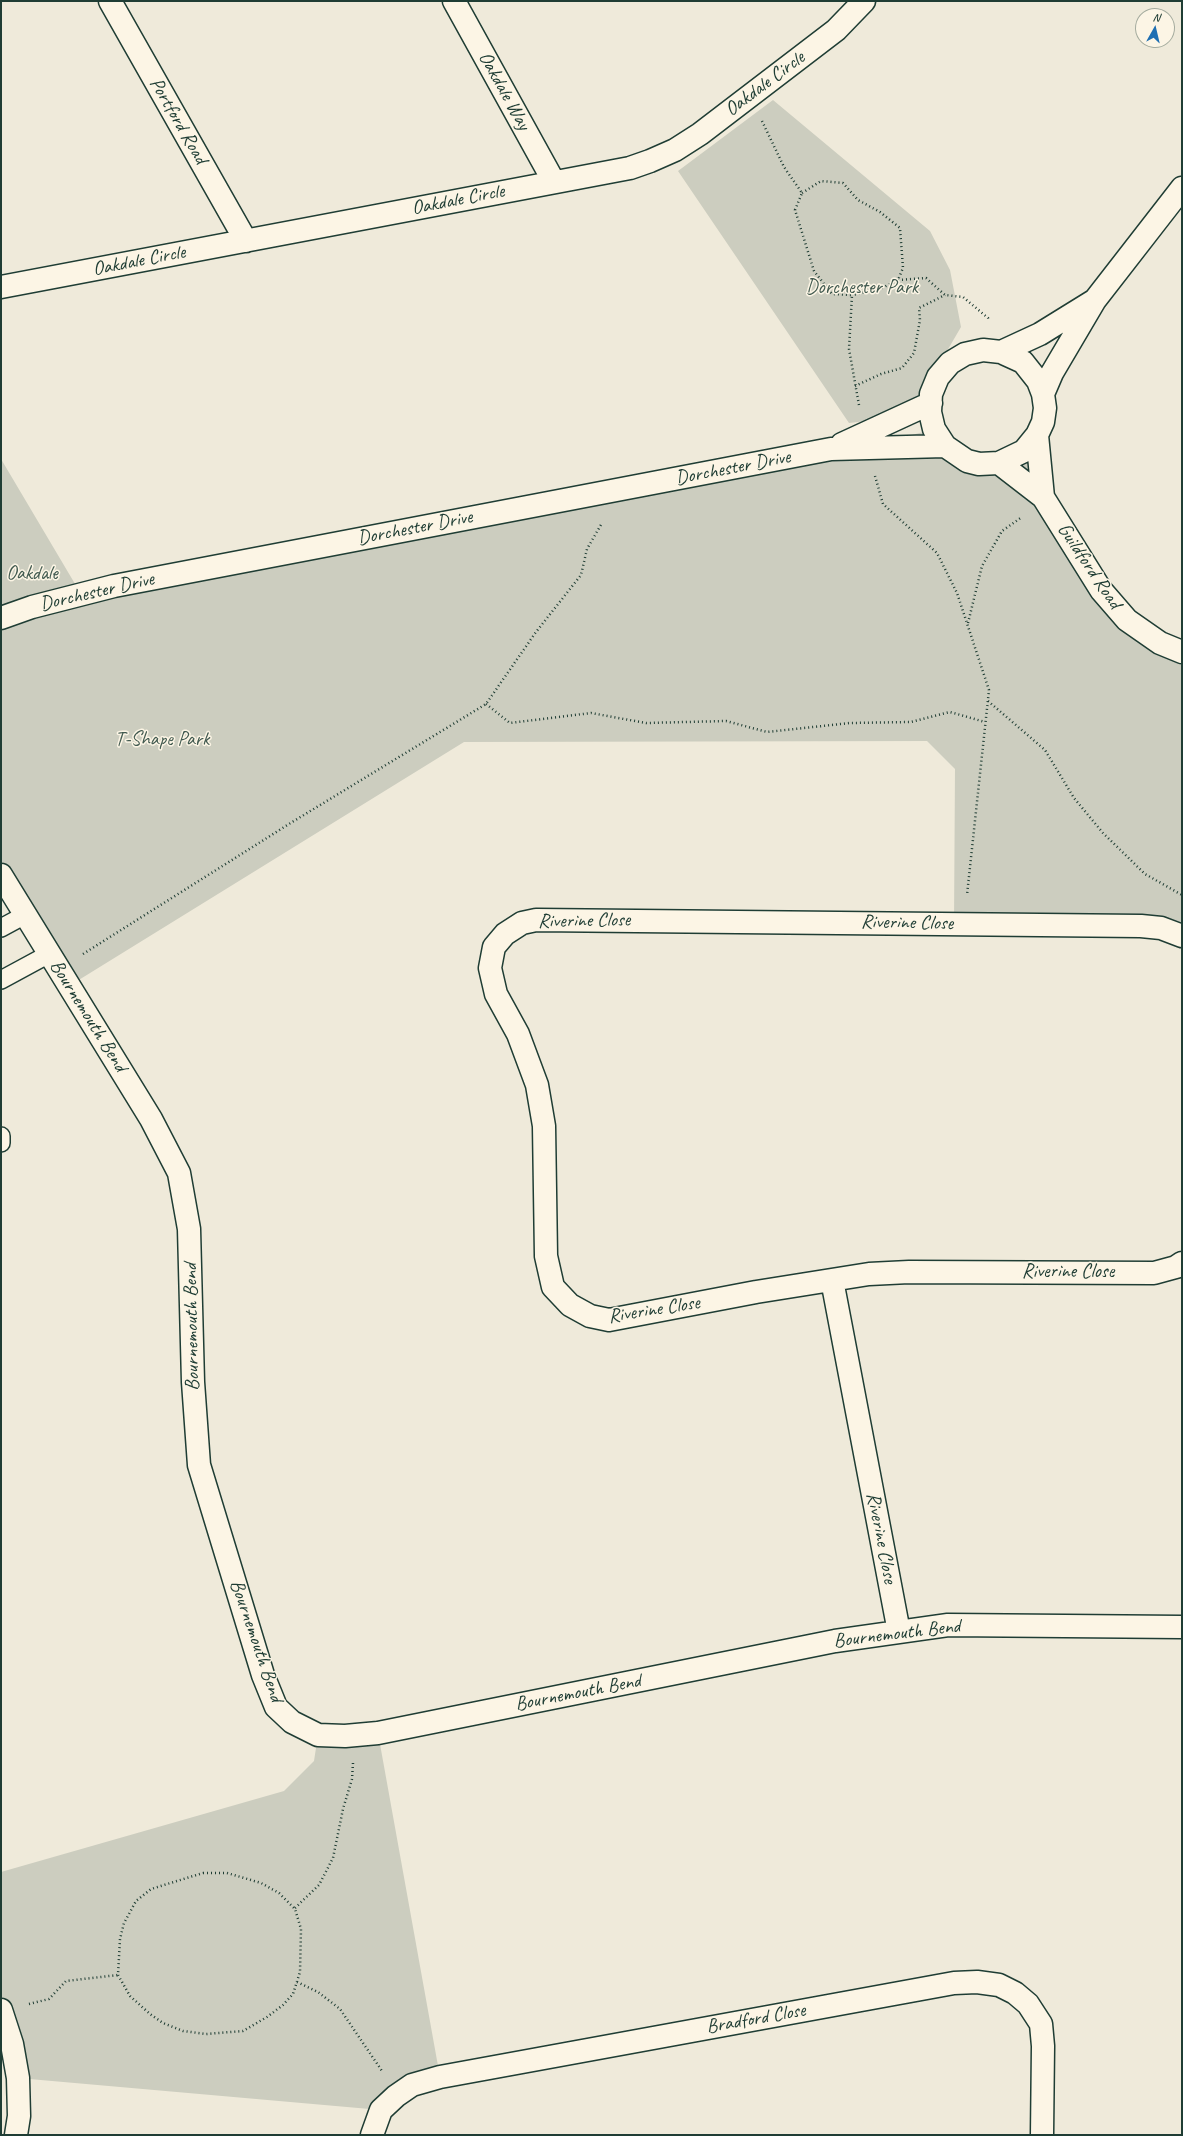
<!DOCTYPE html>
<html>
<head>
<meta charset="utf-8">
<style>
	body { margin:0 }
	#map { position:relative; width:1183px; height:2136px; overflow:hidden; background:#efeada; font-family:Caveat,sans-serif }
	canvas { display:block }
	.frame { position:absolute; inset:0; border:2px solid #1f3d34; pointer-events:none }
	.north { position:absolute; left:1135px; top:8px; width:40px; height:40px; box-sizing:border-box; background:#fcf5e5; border:1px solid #a4ab9e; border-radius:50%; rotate:8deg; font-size:11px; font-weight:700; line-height:16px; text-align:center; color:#1f3d34 }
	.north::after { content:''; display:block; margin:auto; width:14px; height:18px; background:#1f6fb2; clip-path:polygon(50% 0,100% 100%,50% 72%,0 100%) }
</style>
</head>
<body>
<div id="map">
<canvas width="1183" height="2136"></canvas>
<div class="frame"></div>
<div class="north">N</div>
</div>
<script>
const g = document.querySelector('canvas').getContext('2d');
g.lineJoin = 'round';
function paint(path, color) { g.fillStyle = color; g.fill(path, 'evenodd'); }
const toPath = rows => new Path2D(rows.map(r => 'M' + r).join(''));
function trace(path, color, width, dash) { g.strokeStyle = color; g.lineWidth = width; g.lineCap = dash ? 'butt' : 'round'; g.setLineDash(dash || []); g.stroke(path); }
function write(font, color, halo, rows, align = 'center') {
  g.font = font + ' Caveat,sans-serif'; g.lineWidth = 3; g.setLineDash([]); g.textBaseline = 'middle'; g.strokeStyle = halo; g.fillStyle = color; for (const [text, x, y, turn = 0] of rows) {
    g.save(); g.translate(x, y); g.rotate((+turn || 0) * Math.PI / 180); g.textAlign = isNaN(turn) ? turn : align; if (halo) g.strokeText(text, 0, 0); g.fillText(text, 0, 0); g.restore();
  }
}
const green = toPath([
	[773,100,930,231,950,270,961,327,909,416,849,423,678,171],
	[934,429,967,461,1024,451,1043,497,1101,590,1182,652,1182,936,954,923,955,769,927,741,464,742,69,986,1,875,1,459,81,594,868,447],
	[378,1733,440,2077,381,2110,18,2078,1,2010,1,1872,284,1791,314,1761,318,1735]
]);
const path = toPath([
	[762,121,784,167,802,193,795,210,814,271,832,294,852,295,849,349,859,405],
	[802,193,821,181,843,183,858,200,880,212,900,228,903,268,898,280,880,289,852,295],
	[898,280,926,278,945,295,963,297,988,318,989,321],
	[855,386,881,374,902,368,914,353,920,320,919,308,945,295],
	[875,476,883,504,937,553,957,593,989,690,967,895],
	[968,623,982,566,1002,531,1022,517],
	[988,701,1045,750,1074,798,1103,833,1145,874,1182,895],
	[486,704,510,723,591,713,646,723,726,721,767,732,850,723,911,722,950,712,985,722],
	[83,954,289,824,486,704,536,632,581,575,587,549,602,523],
	[203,1873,227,1873,261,1883,279,1893,295,1909,301,1929,300,1972,293,1994,283,2005,267,2017,243,2031,206,2034,183,2031,163,2023,150,2014,130,1996,118,1975,120,1939,124,1923,136,1901,151,1889,203,1873],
	[295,1908,319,1885,333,1858,343,1809,352,1779,353,1763],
	[297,1982,318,1992,340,2009,382,2071],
	[29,2004,49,1999,66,1981,118,1975]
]);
const service = toPath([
	[1,928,25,915],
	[1,980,49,954],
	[1,1136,1,1143]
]);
const minor = toPath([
	[110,1,246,241],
	[454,1,554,182],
	[1,287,630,168,650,161,675,150,700,134,836,30,864,1],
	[1001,352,1023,362,1038,381,1043,394,1045,408,1043,422,1037,435,1024,451,999,463,979,464,967,461,945,446,934,429,930,412,931,394,938,377,950,363,965,354,983,350,1001,352,1040,334,1095,300],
	[1043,394,1052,373,1095,300,1182,188],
	[1037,435,1043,497,1101,590,1127,620,1160,643,1182,652],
	[842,444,931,403],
	[999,463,1043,497],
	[1,618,32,607,114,586,831,449,945,446],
	[1,875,151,1119,179,1173,189,1229,193,1382,199,1465,263,1675,276,1707,292,1722,318,1735,345,1736,378,1733,835,1641,948,1625,1182,1627],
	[1182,936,1161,928,1141,926,536,920,522,923,505,934,494,947,490,968,496,994,518,1034,537,1085,544,1126,546,1256,553,1287,570,1305,590,1316,609,1320,756,1292,869,1274,909,1272,1154,1273,1176,1267,1182,1263],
	[832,1280,899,1632],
	[1,2010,12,2044,18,2078,19,2116,16,2135],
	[372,2135,381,2110,396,2096,412,2085,440,2077,954,1983,977,1982,999,1985,1015,1993,1028,2004,1041,2024,1043,2046,1042,2135]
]);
const streetNames = [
	["Oakdale Circle",765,84,-37],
	["Oakdale Way",504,91,61],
	["Portford Road",178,121,60],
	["Oakdale Circle",458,200,-11],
	["Oakdale Circle",139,261,-11],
	["Dorchester Drive",733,468,-11],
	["Dorchester Drive",415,528,-11],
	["Guildford Road",1089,566,56],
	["Dorchester Drive",97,592,-13],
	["Riverine Close",584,921,-1],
	["Riverine Close",907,923,1],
	["Bournemouth Bend",88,1016,58],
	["Riverine Close",1068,1272],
	["Riverine Close",654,1310,-9],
	["Bournemouth Bend",192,1327,-91],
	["Riverine Close",881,1538,79],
	["Bournemouth Bend",897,1634,-7],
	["Bournemouth Bend",256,1641,71],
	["Bournemouth Bend",578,1693,-11],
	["Bradford Close",756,2019,-10]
];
const parkNames = [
	["Dorchester Park",862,288],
	["Oakdale",32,574],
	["T-Shape Park",162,740]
];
paint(green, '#cccdbf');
trace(service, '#1f3d34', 20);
trace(minor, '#1f3d34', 25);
trace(path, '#1f3d34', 2.5, [1, 3]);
trace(service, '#fcf5e5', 17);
trace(minor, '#fcf5e5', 22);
write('20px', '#1f3d34', '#fcf5e5', streetNames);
write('20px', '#425a50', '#fcf5e5', parkNames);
</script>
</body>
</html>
